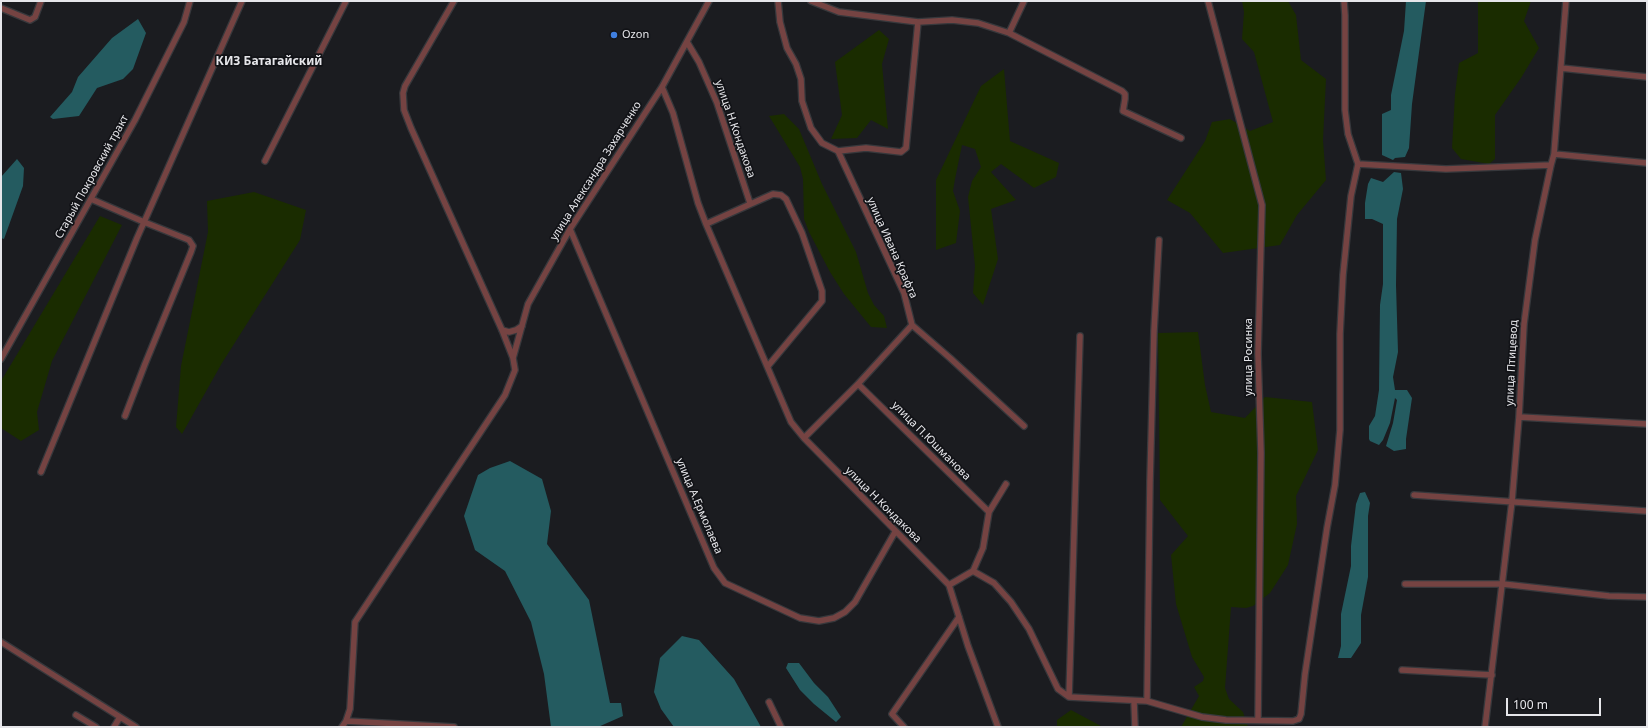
<!DOCTYPE html>
<html>
<head>
<meta charset="utf-8">
<style>
	body { margin:0 }
	#map { position:relative; width:1648px; height:728px; overflow:hidden; background:#1b1c20; font-family:"Noto Sans",sans-serif }
	canvas { display:block }
	.frame { position:absolute; inset:0; border:2px solid #e6e6ea; pointer-events:none }
	.scale { position:absolute; left:1506px; top:698px; width:95px; height:18px; box-sizing:border-box; border:2px solid #e6e6ea; border-top:0; padding-left:5px; font-size:12px; line-height:14px; white-space:nowrap; color:#e6e6ea; -webkit-text-stroke:3px #121317; paint-order:stroke }
</style>
</head>
<body>
<div id="map">
<canvas width="1648" height="728"></canvas>
<div class="frame"></div>
<div class="scale">100 m</div>
</div>
<script>
const g = document.querySelector('canvas').getContext('2d');
g.lineJoin = 'round';
function paint(path, color) { g.fillStyle = color; g.fill(path, 'evenodd'); }
const toPath = rows => new Path2D(rows.map(r => 'M' + r).join(''));
function trace(path, color, width, dash) { g.strokeStyle = color; g.lineWidth = width; g.lineCap = dash ? 'butt' : 'round'; g.setLineDash(dash || []); g.stroke(path); }
function write(font, color, halo, rows, align = 'center') {
  g.font = font + ' "Noto Sans",sans-serif'; g.lineWidth = 3.5; g.setLineDash([]); g.textBaseline = 'middle'; g.strokeStyle = halo; g.fillStyle = color; for (const [text, x, y, turn = 0] of rows) {
    g.save(); g.translate(x, y); g.rotate((+turn || 0) * Math.PI / 180); g.textAlign = isNaN(turn) ? turn : align; if (halo) g.strokeText(text, 0, 0); g.fillText(text, 0, 0); g.restore();
  }
}
const green = toPath([
	[1242,1,1288,1,1296,15,1301,60,1326,79,1323,140,1326,180,1297,215,1280,245,1223,253,1190,213,1167,200,1205,141,1212,122,1230,119,1250,131,1273,122,1254,52,1242,39,1244,12],
	[1478,1,1531,1,1524,21,1539,48,1521,78,1495,115,1495,159,1489,164,1461,159,1452,148,1455,94,1459,63,1478,53],
	[879,30,889,39,882,64,888,129,871,120,857,138,831,139,842,115,835,62],
	[1004,69,1010,141,1059,163,1056,177,1034,188,1001,164,991,172,1016,200,991,209,998,259,983,305,973,293,975,266,968,197,972,181,981,167,975,149,962,145,955,179,953,191,960,211,956,243,936,250,936,180,981,86],
	[784,114,799,129,822,184,856,252,868,293,874,305,884,316,887,328,871,327,844,294,830,272,809,232,804,219,803,179,800,167,769,116],
	[254,192,306,210,300,240,222,363,182,434,176,427,181,366,208,232,207,201],
	[100,216,122,225,52,361,37,412,39,430,21,441,1,428,1,381],
	[1198,332,1205,385,1211,412,1245,418,1265,397,1312,402,1318,450,1296,496,1297,524,1288,565,1270,593,1253,606,1246,608,1231,607,1225,688,1229,699,1243,712,1248,727,1181,727,1199,696,1194,687,1203,681,1204,677,1192,657,1176,604,1171,555,1188,536,1160,500,1158,333],
	[1071,710,1101,726,1102,727,1057,727,1057,720]
]);
const water = toPath([
	[1406,1,1426,1,1412,104,1409,148,1405,157,1395,158,1393,160,1382,155,1382,114,1391,110,1391,95,1404,31],
	[138,19,146,33,133,69,123,79,97,88,79,116,53,119,50,117,72,92,78,77,112,38],
	[17,159,24,168,23,186,4,239,1,238,1,177],
	[1394,172,1401,173,1403,189,1397,219,1396,285,1398,352,1393,377,1395,390,1407,390,1412,398,1406,439,1406,449,1394,451,1386,446,1393,423,1397,400,1395,398,1390,423,1383,440,1379,445,1370,441,1369,439,1369,426,1375,416,1379,390,1380,305,1383,284,1383,224,1372,219,1365,219,1365,203,1368,184,1371,178,1383,182],
	[510,461,542,479,551,511,547,544,589,600,610,703,621,703,623,716,598,727,551,727,544,674,531,622,505,571,475,550,464,516,478,475,490,468],
	[1365,492,1370,503,1368,516,1368,577,1361,615,1361,643,1351,658,1338,658,1341,646,1341,614,1351,566,1351,546,1356,504,1360,493],
	[682,636,699,640,734,679,761,727,674,727,661,709,654,692,660,658],
	[788,663,799,663,814,683,828,697,841,717,836,722,814,704,800,690,786,668]
]);
const minor = toPath([
	[778,1,780,22,787,48,796,64,801,79,802,101,811,128,822,143,838,151,904,293,912,325,950,358,1024,426],
	[811,1,839,12,918,22,952,20,978,23,1009,33,1122,91,1125,94,1125,99,1123,111,1181,138],
	[1208,1,1262,205,1258,354,1261,453,1258,720],
	[1,8,30,20,35,17,41,1],
	[1009,33,1024,1],
	[687,42,699,62,717,103,750,203],
	[1561,68,1647,77],
	[662,87,673,113,698,203,706,224,791,422,804,438,949,585,968,646,998,727],
	[838,151,866,148,901,152,906,148,918,22],
	[1554,154,1647,163],
	[265,161,346,1],
	[1358,164,1446,169,1551,165],
	[91,199,144,222,189,240,193,246,191,252,145,364,125,416],
	[706,224,773,194,781,195,786,199,802,233,822,291,822,301,768,366],
	[570,229,714,568,725,583,800,618,819,621,834,618,845,612,855,602,895,532],
	[502,330,509,332,516,330,522,326],
	[513,358,528,304,570,229,662,87,709,1],
	[1,359,135,120,184,22,190,1],
	[858,384,989,512],
	[1519,417,1647,424],
	[804,438,858,384,912,325],
	[41,472,137,238,242,1],
	[1414,495,1645,511],
	[973,571,983,548,989,512,1006,484],
	[1405,584,1503,584,1609,596,1647,597],
	[949,585,973,571,994,583,1011,602,1029,629,1058,689,1069,697,1147,701,1202,717,1226,720,1293,721,1299,719,1301,714,1305,674,1327,528,1335,485,1340,430,1340,334,1343,275,1351,196,1358,164,1348,134,1345,110,1345,15,1344,1],
	[1,642,136,727],
	[1402,670,1492,675],
	[1069,697,1080,336],
	[1134,701,1135,727],
	[1147,701,1150,481,1154,331,1159,240],
	[769,702,781,727],
	[76,715,96,727],
	[346,721,454,727],
	[114,727,120,717],
	[342,727,346,721,350,709,355,622,505,395,515,370,513,358,502,330,411,128,404,110,403,93,405,86,454,1],
	[904,727,892,714,959,617],
	[1485,727,1512,501,1519,417,1524,324,1535,240,1551,165,1554,154,1566,1]
]);
const markers = [
	[614,35,4,"#3f7fe0"]
];
const poiNames = [
	["Ozon",622,35]
];
const streetNames = [
	["улица Н.Кондакова",735,129,71],
	["улица Александра Захарченко",596,171,-58],
	["Старый Покровский тракт",92,177,-61],
	["улица Ивана Крафта",892,248,66],
	["улица Росинка",1249,357,-90],
	["улица Птицевод",1512,363,-87],
	["улица П.Юшманова",931,441,45],
	["улица Н.Кондакова",883,505,45],
	["улица А.Ермолаева",699,506,67]
];
const neighbourhoodNames = [
	["КИЗ Батагайский",269,62]
];
paint(green, '#1a2c00');
paint(water, '#245b60');
trace(minor, '#37383c', 8);
trace(minor, '#754342', 5.5);
for (const [x, y, r, color] of markers) { const dot = new Path2D(); dot.arc(x, y, r, 0, 2 * Math.PI); g.fillStyle = color; g.fill(dot); trace(dot, '#121317', 1.5); }
write('11px', '#e6e6ea', '#121317', poiNames, 'left');
write('11px', '#e6e6ea', '#121317', streetNames);
write('bold 12px', '#e6e6ea', '#121317', neighbourhoodNames);
</script>
</body>
</html>
